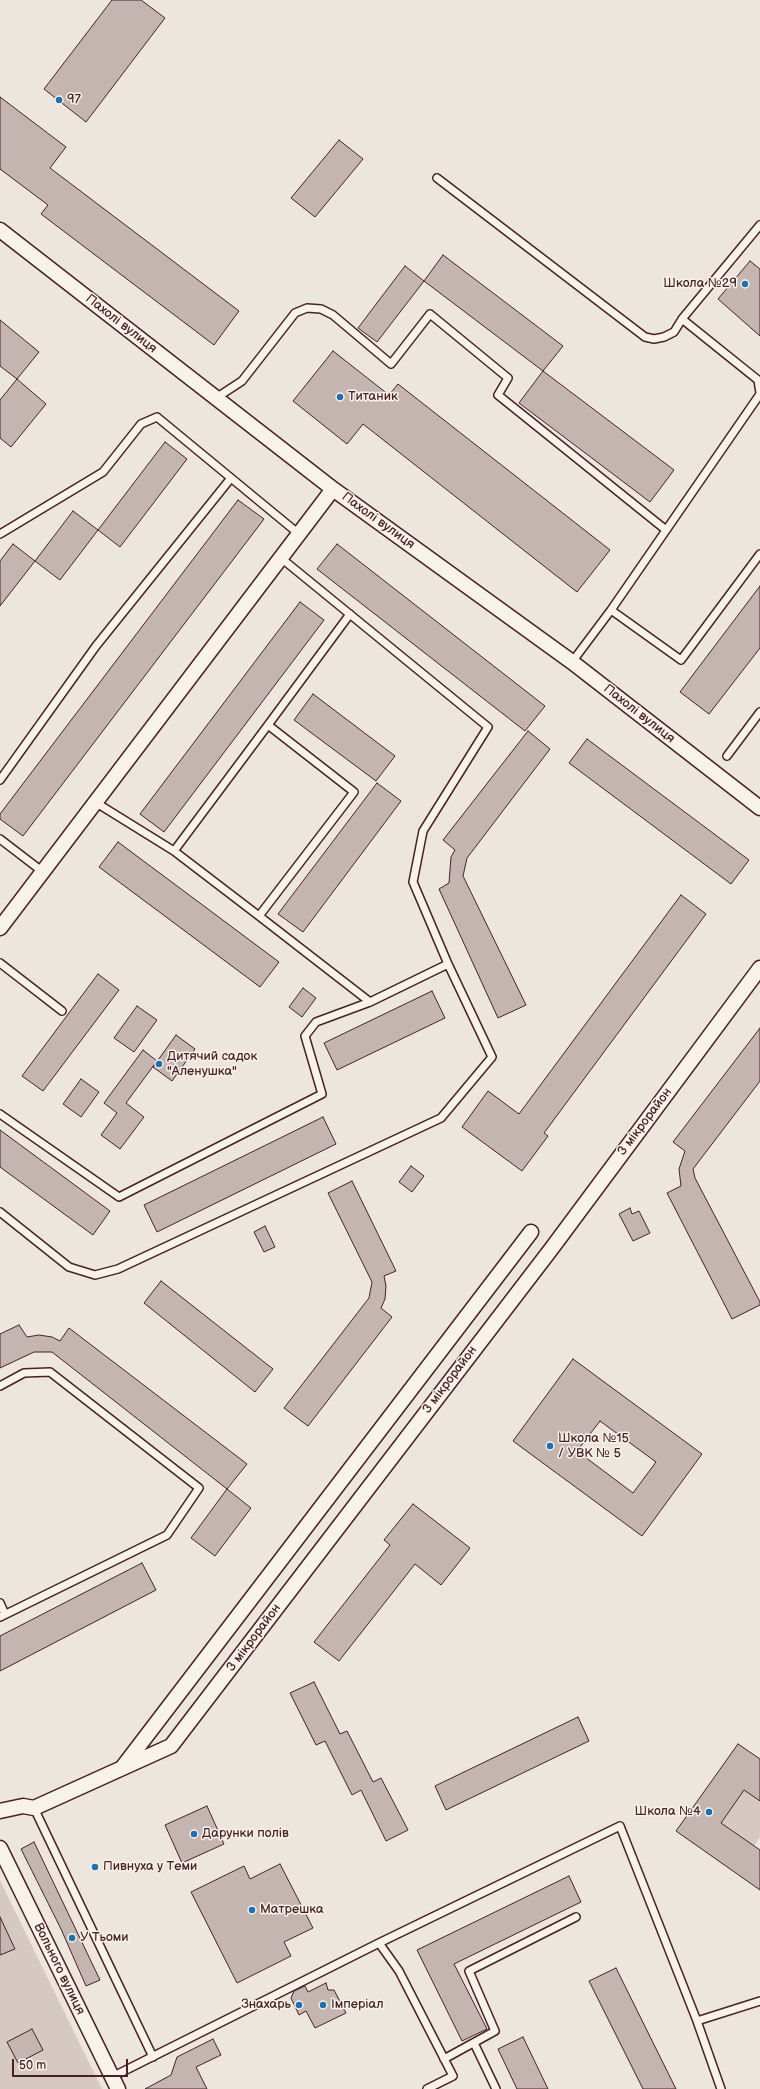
<!DOCTYPE html>
<html>
<head>
<meta charset="utf-8">
<style>
	body { margin:0 }
	#map { position:relative; width:760px; height:2089px; overflow:hidden; background:#ece6dd; font-family:"Balsamiq Sans",sans-serif }
	canvas { display:block }
	.scale { position:absolute; left:12px; top:2059px; width:116px; height:18px; box-sizing:border-box; border:2px solid #4a1f2b; border-top:0; padding-left:5px; font-size:12px; line-height:14px; white-space:nowrap; color:#4a1f2b; -webkit-text-stroke:3px #f7f3e8; paint-order:stroke }
</style>
</head>
<body>
<div id="map">
<canvas width="760" height="2089"></canvas>
<div class="scale">50 m</div>
</div>
<script>
const g = document.querySelector('canvas').getContext('2d');
g.lineJoin = 'round';
function paint(path, color) { g.fillStyle = color; g.fill(path, 'evenodd'); }
const toPath = rows => new Path2D(rows.map(r => 'M' + r).join(''));
function trace(path, color, width, dash) { g.strokeStyle = color; g.lineWidth = width; g.lineCap = dash ? 'butt' : 'round'; g.setLineDash(dash || []); g.stroke(path); }
function write(font, color, halo, rows, align = 'center') {
  g.font = font + ' "Balsamiq Sans",sans-serif'; g.lineWidth = 3; g.setLineDash([]); g.textBaseline = 'middle'; g.strokeStyle = halo; g.fillStyle = color; for (const [text, x, y, turn = 0] of rows) {
    g.save(); g.translate(x, y); g.rotate((+turn || 0) * Math.PI / 180); g.textAlign = isNaN(turn) ? turn : align; if (halo) g.strokeText(text, 0, 0); g.fillText(text, 0, 0); g.restore();
  }
}
const green = toPath([
	[744,1790,760,1801,760,1837,754,1846,721,1823],
	[0,1880,8,1897,102,2089,0,2089]
]);
const building = toPath([
	[112,0,141,0,165,18,86,122,44,89,112,0],
	[0,97,66,147,50,168,239,311,214,345,41,214,48,205,0,169,0,97],
	[339,140,363,159,315,217,291,198,339,140],
	[443,255,563,346,543,371,424,281,443,255],
	[750,261,760,269,760,336,718,299,750,261],
	[405,266,424,281,377,342,358,328,405,266],
	[0,320,39,352,17,379,0,366,0,320],
	[333,351,389,395,398,384,610,550,577,592,363,424,347,444,293,401,333,351],
	[543,371,674,470,650,502,519,403,543,371],
	[17,379,46,404,11,447,0,438,0,400,17,379],
	[165,442,187,459,120,547,98,530,165,442],
	[238,500,264,519,23,836,0,819,0,814,238,500],
	[73,511,98,530,60,580,35,561,73,511],
	[13,544,35,561,0,606,0,561,13,544],
	[337,544,545,706,525,731,317,569,337,544],
	[760,586,760,648,709,714,680,692,760,586],
	[300,602,324,620,164,832,140,814,300,602],
	[313,694,395,756,376,781,294,720,313,694],
	[528,731,550,749,467,858,463,876,526,1005,498,1018,439,889,449,883,451,857,455,850,443,840,528,731],
	[587,739,749,860,731,884,569,763,587,739],
	[377,783,401,801,303,932,278,914,377,783],
	[118,842,279,962,260,987,99,867,118,842],
	[681,895,706,914,544,1133,548,1136,522,1171,462,1127,488,1091,519,1114,681,895],
	[98,974,119,990,43,1091,22,1076,98,974],
	[303,988,316,998,302,1017,289,1007,303,988],
	[432,991,445,1018,337,1070,324,1043,432,991],
	[137,1006,157,1020,134,1052,114,1038,137,1006],
	[760,1028,760,1081,693,1169,695,1178,760,1302,760,1305,732,1319,667,1193,681,1186,679,1169,685,1151,673,1142,760,1028],
	[176,1035,195,1049,172,1081,153,1067,176,1035],
	[143,1050,157,1061,126,1103,144,1117,120,1149,101,1135,117,1113,104,1103,143,1050],
	[81,1079,99,1092,81,1117,63,1104,81,1079],
	[323,1117,336,1144,157,1232,144,1205,323,1117],
	[0,1130,110,1211,93,1235,0,1167,0,1130],
	[411,1166,424,1176,412,1192,399,1182,411,1166],
	[352,1181,396,1271,384,1276,386,1286,385,1299,381,1308,392,1317,308,1426,284,1408,369,1298,372,1282,328,1193,352,1181],
	[630,1208,632,1214,639,1211,650,1233,633,1241,619,1214,630,1208],
	[265,1226,275,1247,264,1252,254,1232,265,1226],
	[161,1281,273,1369,255,1392,144,1303,161,1281],
	[19,1325,27,1337,39,1335,52,1337,60,1341,69,1328,247,1464,227,1489,52,1352,34,1352,0,1368,0,1334,19,1325],
	[573,1359,702,1454,642,1536,513,1441,573,1359],
	[600,1421,656,1462,633,1493,577,1451,600,1421],
	[227,1489,251,1508,215,1556,191,1538,227,1489],
	[413,1504,470,1548,441,1585,415,1564,339,1661,314,1642,390,1545,384,1540,413,1504],
	[142,1563,156,1590,0,1671,0,1636,142,1563],
	[314,1682,340,1734,347,1731,373,1782,381,1778,408,1830,386,1841,361,1790,352,1795,325,1741,316,1745,290,1693,314,1682],
	[578,1717,589,1741,446,1810,435,1786,578,1717],
	[738,1744,760,1759,760,1801,744,1790,721,1823,760,1850,760,1890,676,1831,738,1744],
	[207,1806,224,1844,182,1863,165,1825,207,1806],
	[34,1842,100,1980,86,1986,61,1929,21,1849,34,1842],
	[280,1864,313,1928,284,1942,291,1956,237,1983,191,1892,244,1866,250,1879,280,1864],
	[569,1876,581,1902,454,1964,487,2029,462,2041,417,1950,569,1876],
	[0,1917,15,1949,0,1955,0,1917],
	[616,1968,676,2089,643,2089,589,1981,616,1968],
	[326,1983,328,1990,334,1990,346,2013,315,2028,306,2011,299,2015,291,1998,294,1991,305,1986,308,1992,326,1983],
	[32,2029,43,2050,18,2063,7,2042,32,2029],
	[523,2037,548,2089,517,2089,498,2049,523,2037],
	[213,2039,221,2055,196,2067,207,2089,145,2089,171,2075,177,2057,213,2039]
]);
const lane = toPath([
	[437,178,645,337,654,339,664,337,674,332,682,319,758,380,760,393],
	[682,319,760,225],
	[216,398,242,381,295,313,307,308,321,309,333,315,391,364,430,314,508,378,498,395,666,530],
	[0,534,103,472,141,424,157,417,299,534],
	[611,610,760,394],
	[572,662,611,610,681,660,760,554],
	[268,725,354,792,259,916,174,851,268,725,350,614],
	[727,756,760,712],
	[0,780,96,646,231,478],
	[95,802,174,851],
	[0,839,43,872],
	[259,916,370,1002],
	[0,963,62,1011],
	[0,1114,119,1197,322,1094,305,1036,316,1022,370,1002,448,964],
	[0,1212,69,1267,95,1275,118,1269,441,1118,492,1057,448,964,413,882,423,831,488,727,281,558],
	[0,1386,24,1373,50,1372,199,1488,167,1535,0,1617],
	[0,1603,5,1614],
	[34,1808,153,2057],
	[379,1943,399,1971,453,2076,427,2089],
	[697,2021,760,2001],
	[474,2043,496,2089],
	[444,2059,495,2031,469,1971,576,1917],
	[112,2077,379,1943,620,1826,697,2021,721,2089]
]);
const street = toPath([
	[0,230,333,489,572,662,760,808],
	[0,928,333,489],
	[122,1768,531,1232],
	[0,1811,23,1806,34,1808,171,1746,552,1248,760,968],
	[0,1848,118,2089]
]);
const markers = [
	[59,100,4,"#1f6fb2"],
	[745,284,4,"#1f6fb2"],
	[340,397,4,"#1f6fb2"],
	[159,1064,4,"#1f6fb2"],
	[550,1446,4,"#1f6fb2"],
	[709,1812,4,"#1f6fb2"],
	[194,1834,4,"#1f6fb2"],
	[95,1867,4,"#1f6fb2"],
	[252,1910,4,"#1f6fb2"],
	[72,1938,4,"#1f6fb2"],
	[299,2005,4,"#1f6fb2"],
	[323,2005,4,"#1f6fb2"]
];
const poiNames = [
	["97",67,100],
	["Школа №29",737,284,"right"],
	["Титаник",348,397],
	["Дитячий садок",167,1057],
	["\"Аленушка\"",167,1072],
	["Школа №15",558,1439],
	["/ УВК № 5",558,1454],
	["Школа №4",701,1812,"right"],
	["Дарунки полів",202,1834],
	["Пивнуха у Теми",103,1867],
	["Матрешка",260,1910],
	["У Тьоми",80,1938],
	["Знахарь",291,2005,"right"],
	["Імперіал",331,2005]
];
const streetNames = [
	["Пахолі вулиця",121,324,38],
	["Пахолі вулиця",378,521,36],
	["Пахолі вулиця",639,714,38],
	["3 мікрорайон",645,1122,-53],
	["3 мікрорайон",450,1380,-53],
	["3 мікрорайон",254,1638,-53],
	["Вольного вулиця",59,1969,64]
];
paint(green, '#d5c9c2');
paint(building, '#c4b5b0');
trace(building, '#4a1f2b', 1);
trace(lane, '#4a1f2b', 10);
trace(street, '#4a1f2b', 17);
trace(lane, '#f7f3e8', 7);
trace(street, '#f7f3e8', 14);
for (const [x, y, r, color] of markers) { const dot = new Path2D(); dot.arc(x, y, r, 0, 2 * Math.PI); g.fillStyle = color; g.fill(dot); trace(dot, '#f7f3e8', 1.5); }
write('13px', '#4a1f2b', '#f7f3e8', poiNames, 'left');
write('13px', '#4a1f2b', '#f7f3e8', streetNames);
</script>
</body>
</html>
